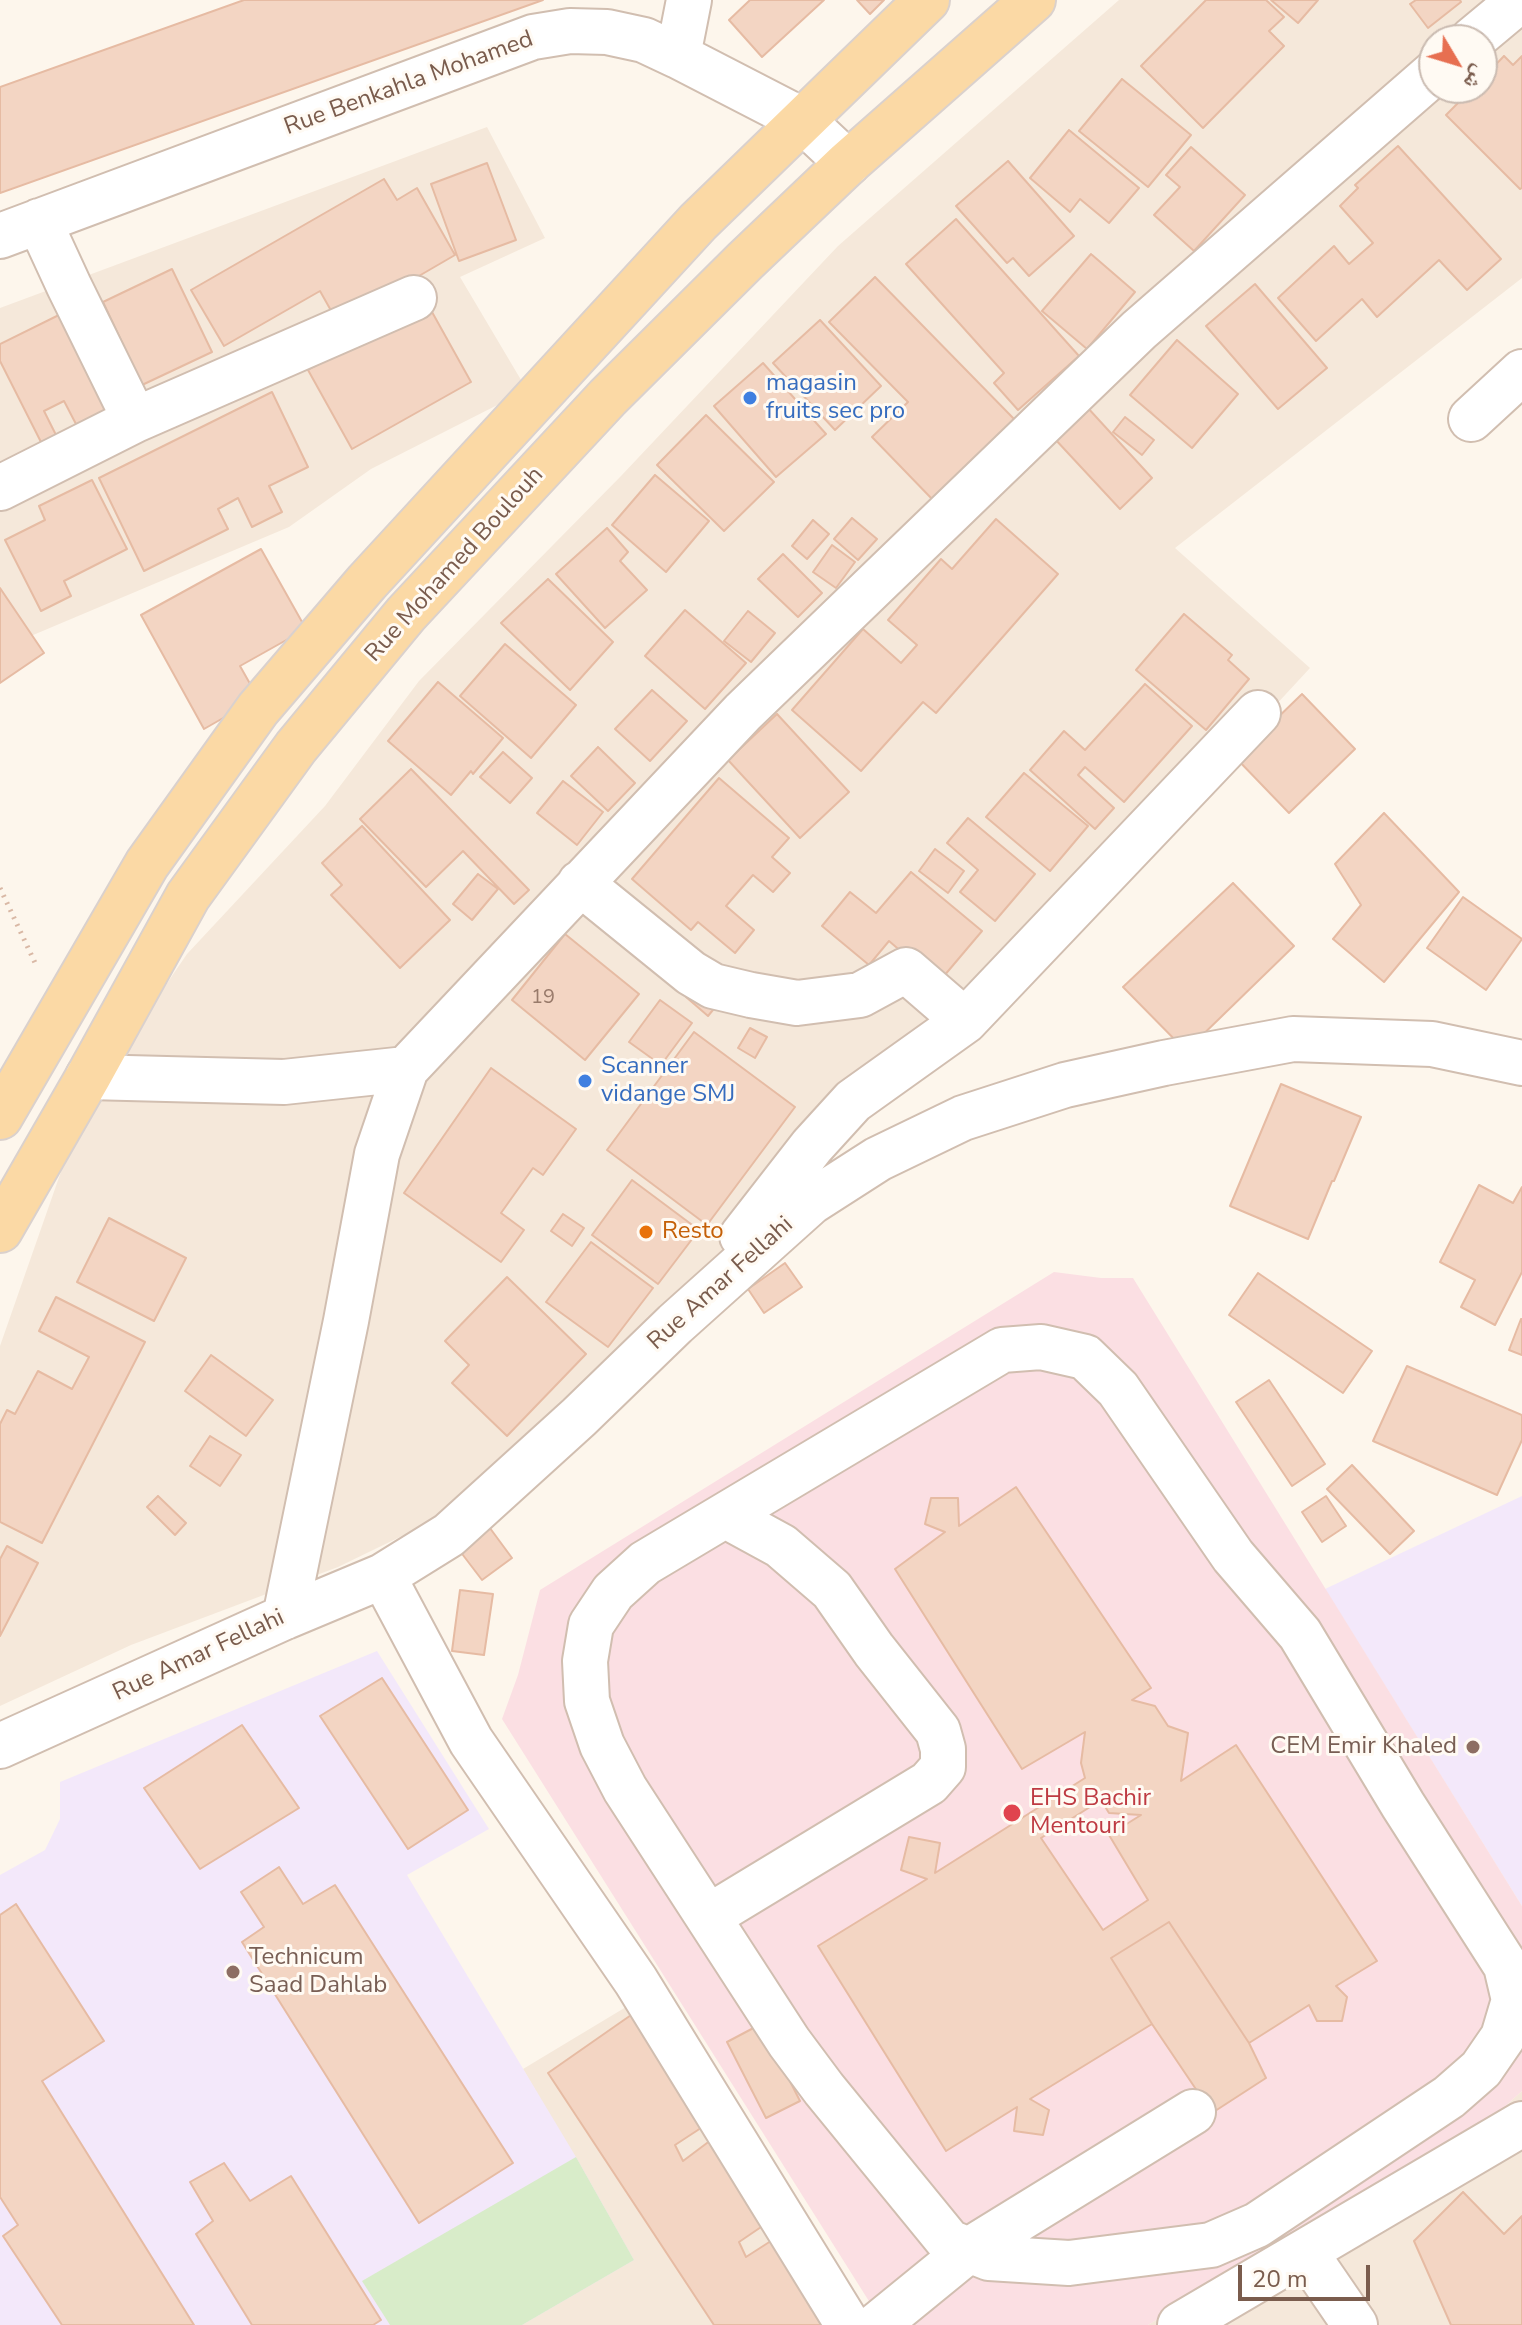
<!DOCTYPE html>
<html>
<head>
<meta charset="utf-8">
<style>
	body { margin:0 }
	#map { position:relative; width:1522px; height:2325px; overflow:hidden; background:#fdf6ec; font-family:"Nunito Sans","Noto Naskh Arabic",sans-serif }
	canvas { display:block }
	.north { position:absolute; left:1418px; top:24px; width:80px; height:80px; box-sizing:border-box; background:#fffaf3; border:2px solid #cabbb1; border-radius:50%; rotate:128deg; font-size:22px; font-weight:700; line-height:32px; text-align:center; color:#7a5c4d }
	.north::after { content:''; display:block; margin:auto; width:28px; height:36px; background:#e76f51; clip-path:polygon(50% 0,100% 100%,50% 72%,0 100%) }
	.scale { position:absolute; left:1238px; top:2265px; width:132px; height:36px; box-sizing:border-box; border:4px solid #7a5c4d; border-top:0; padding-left:10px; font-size:24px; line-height:28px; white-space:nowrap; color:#7a5c4d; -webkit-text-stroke:6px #fffaf3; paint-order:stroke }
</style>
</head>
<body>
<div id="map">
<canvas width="1522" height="2325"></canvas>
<div class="north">ش</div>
<div class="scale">20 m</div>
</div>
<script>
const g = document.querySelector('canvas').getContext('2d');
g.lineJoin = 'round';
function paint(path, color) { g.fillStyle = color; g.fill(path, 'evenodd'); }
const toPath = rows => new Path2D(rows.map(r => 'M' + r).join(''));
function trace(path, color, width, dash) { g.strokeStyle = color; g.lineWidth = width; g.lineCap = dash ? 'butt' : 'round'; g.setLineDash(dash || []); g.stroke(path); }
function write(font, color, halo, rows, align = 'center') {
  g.font = font + ' "Nunito Sans",sans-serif'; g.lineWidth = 6; g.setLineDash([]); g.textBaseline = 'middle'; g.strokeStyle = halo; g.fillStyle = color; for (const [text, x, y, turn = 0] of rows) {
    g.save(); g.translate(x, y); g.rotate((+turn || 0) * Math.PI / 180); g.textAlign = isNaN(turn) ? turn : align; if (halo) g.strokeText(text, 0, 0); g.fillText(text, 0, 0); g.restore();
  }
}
const residential = toPath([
	[1119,0,1522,0,1522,278,1175,548,1310,668,978,1027,847,1129,596,1378,439,1518,338,1567,131,1645,0,1706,0,1346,85,1103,187,954,325,806,419,681,621,476,838,246],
	[1434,40,1482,40,1482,88,1434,88],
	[487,127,545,238,460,277,527,390,371,469,289,527,0,649,0,308],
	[636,2001,839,2325,517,2325,633,2260,523,2069],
	[1522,2091,1522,2325,1148,2325,1500,2111]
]);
const education = toPath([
	[1522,1496,1522,1906,1325,1589],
	[377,1651,489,1829,407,1875,576,2157,634,2260,522,2325,0,2325,0,1875,45,1850,60,1819,60,1782]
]);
const medical = toPath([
	[1054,1272,1101,1278,1133,1278,1522,1906,1522,2091,1500,2111,1148,2325,884,2325,502,1719,518,1675,540,1590]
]);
const green = toPath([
	[576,2157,634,2260,522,2325,390,2325,362,2281]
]);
const building = toPath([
	[244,0,543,0,0,193,0,87,244,0],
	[750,0,824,0,762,57,729,20,750,0],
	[857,0,884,0,870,14,857,0],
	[1206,0,1266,0,1284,17,1269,31,1284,46,1203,128,1141,66,1206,0],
	[1271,0,1318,0,1298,23,1271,0],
	[1416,0,1460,0,1461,2,1428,28,1410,4,1416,0],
	[1504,56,1513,65,1522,56,1522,188,1520,189,1446,115,1473,88,1482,88,1482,79,1504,56],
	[1122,79,1191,135,1148,187,1079,131,1122,79],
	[1069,130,1139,188,1109,223,1080,199,1070,212,1030,178,1069,130],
	[1398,146,1501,259,1467,290,1439,260,1377,317,1362,299,1316,341,1278,298,1334,246,1349,264,1373,243,1340,206,1358,188,1355,185,1398,146],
	[1191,147,1245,195,1194,251,1154,215,1180,187,1166,175,1191,147],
	[1008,161,1074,236,1029,276,1013,258,1007,263,956,206,1008,161],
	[487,163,516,240,459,261,431,184,487,163],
	[384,179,397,200,417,188,455,255,338,323,320,291,224,346,191,290,384,179],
	[956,219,1079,356,1018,410,994,383,1004,373,906,264,956,219],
	[1091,254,1135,292,1087,349,1042,311,1091,254],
	[172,269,212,352,142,385,103,302,172,269],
	[875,277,1015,420,933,500,872,437,908,402,829,322,875,277],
	[1255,284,1327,368,1278,409,1206,326,1255,284],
	[427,303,471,382,352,449,308,370,427,303],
	[69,310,117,406,77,426,64,401,44,411,58,439,43,446,0,361,0,344,69,310],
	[820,320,881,386,835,430,773,363,820,320],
	[1177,340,1238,394,1192,448,1130,395,1177,340],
	[763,363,826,434,776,477,714,406,763,363],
	[272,392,308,467,269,486,282,512,252,527,238,498,218,509,228,529,144,571,99,478,272,392],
	[1087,407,1152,478,1120,509,1054,438,1087,407],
	[706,415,774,482,724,531,657,465,706,415],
	[1125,417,1154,440,1142,455,1113,432,1125,417],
	[655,475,709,521,666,572,612,525,655,475],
	[92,480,127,549,64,581,71,596,41,611,5,540,45,520,39,506,92,480],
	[852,518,877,539,858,560,834,539,852,518],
	[996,519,1058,574,936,713,923,702,861,771,792,710,863,629,901,663,917,645,888,620,941,559,952,569,996,519],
	[813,520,829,534,807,559,792,546,813,520],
	[607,528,628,552,620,561,647,590,605,628,556,574,607,528],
	[832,545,855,562,836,588,813,572,832,545],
	[261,549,306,629,240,666,258,698,204,729,141,615,261,549],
	[783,554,822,593,798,617,758,579,783,554],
	[548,579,613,642,570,690,501,623,548,579],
	[0,588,44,653,0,683,0,588],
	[685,610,746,663,705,709,645,656,685,610],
	[748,611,775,633,751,662,724,641,748,611],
	[1184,614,1232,655,1228,660,1249,679,1206,730,1136,670,1184,614],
	[505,644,576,705,531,758,460,696,505,644],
	[438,682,503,738,473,774,471,771,451,795,388,741,438,682],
	[1145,684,1192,726,1124,802,1085,767,1078,775,1114,808,1095,829,1030,770,1064,731,1085,750,1145,684],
	[652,690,687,721,650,761,615,729,652,690],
	[1302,694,1355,749,1289,813,1236,758,1302,694],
	[777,714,849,792,800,838,728,760,777,714],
	[598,747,635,783,608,811,571,776,598,747],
	[503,752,532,778,510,803,480,777,503,752],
	[411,769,529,890,514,904,463,851,426,887,360,819,411,769],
	[1024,773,1088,826,1050,871,986,817,1024,773],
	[719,778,789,838,772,857,790,873,773,892,753,875,726,906,754,930,735,953,698,922,691,930,632,879,719,778],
	[563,781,603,812,577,845,537,813,563,781],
	[1384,813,1459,892,1384,982,1333,939,1361,905,1335,864,1384,813],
	[968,818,1035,874,995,921,960,892,978,870,947,843,968,818],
	[362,826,450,920,400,968,331,895,342,885,322,863,362,826],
	[935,849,964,871,948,893,919,871,935,849],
	[911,872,982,931,938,983,889,941,869,965,822,926,850,892,876,913,911,872],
	[478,874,498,889,472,920,453,904,478,874],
	[1233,883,1294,946,1186,1051,1123,987,1233,883],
	[1463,897,1522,939,1486,990,1427,948,1463,897],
	[565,934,639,994,585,1060,512,1000,565,934],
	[695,986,717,1005,708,1016,686,997,695,986],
	[660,1000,692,1023,661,1065,629,1042,660,1000],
	[750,1028,767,1037,755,1058,738,1048,750,1028],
	[694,1032,795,1107,707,1225,607,1150,694,1032],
	[491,1068,576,1129,543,1175,533,1168,501,1213,524,1230,501,1262,404,1193,491,1068],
	[1281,1084,1361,1117,1334,1181,1332,1181,1308,1239,1230,1206,1281,1084],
	[632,1180,699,1230,658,1284,592,1235,632,1180],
	[1479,1185,1513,1203,1522,1187,1522,1272,1495,1325,1461,1307,1475,1280,1440,1262,1479,1185],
	[563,1214,584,1228,572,1246,551,1231,563,1214],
	[109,1218,186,1258,154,1321,77,1282,109,1218],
	[591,1242,653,1288,608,1347,546,1302,591,1242],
	[785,1263,802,1287,764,1313,748,1289,785,1263],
	[1258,1273,1372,1351,1343,1393,1229,1315,1258,1273],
	[507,1277,586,1354,507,1436,452,1383,469,1365,445,1341,507,1277],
	[56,1297,145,1342,42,1543,0,1522,0,1424,7,1410,15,1414,38,1371,72,1389,89,1357,39,1331,56,1297],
	[1521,1319,1522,1319,1522,1355,1509,1350,1521,1319],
	[211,1355,273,1400,246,1436,185,1391,211,1355],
	[1407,1366,1522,1415,1522,1440,1497,1495,1373,1441,1407,1366],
	[1269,1380,1325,1464,1292,1486,1236,1402,1269,1380],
	[210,1436,241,1455,220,1486,190,1466,210,1436],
	[1352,1465,1414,1531,1390,1554,1327,1489,1352,1465],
	[1016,1487,1151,1688,1132,1700,1155,1706,1168,1726,1188,1733,1181,1781,1236,1745,1377,1961,1336,1986,1347,1997,1342,2021,1317,2021,1309,2005,1249,2043,1169,1922,1111,1958,1152,2024,1030,2099,1049,2110,1043,2135,1014,2131,1017,2107,946,2151,818,1946,927,1879,901,1870,909,1837,940,1843,935,1873,1085,1778,1081,1763,1085,1732,1022,1769,895,1569,945,1532,925,1524,931,1498,958,1498,959,1526,1016,1487],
	[1101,1800,1109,1813,1141,1815,1109,1835,1148,1900,1103,1930,1041,1838,1101,1800],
	[158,1496,186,1523,175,1535,147,1507,158,1496],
	[1326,1496,1346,1526,1322,1542,1302,1512,1326,1496],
	[484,1520,512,1558,482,1580,453,1542,484,1520],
	[7,1546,38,1563,0,1636,0,1559,7,1546],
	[460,1590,493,1594,484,1655,452,1651,460,1590],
	[382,1678,468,1810,408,1849,320,1716,382,1678],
	[242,1725,299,1808,200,1869,144,1788,242,1725],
	[279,1867,303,1904,335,1885,513,2163,419,2223,242,1942,264,1927,241,1892,279,1867],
	[16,1904,104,2041,42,2081,194,2325,62,2325,3,2236,18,2225,0,2197,0,1915,16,1904],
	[1169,1922,1249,2043,1266,2078,1212,2113,1152,2024,1111,1958,1169,1922],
	[644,2006,704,2126,675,2145,683,2161,711,2140,767,2223,739,2242,746,2257,774,2239,824,2325,714,2325,548,2073,644,2006],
	[761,2024,800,2101,766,2118,727,2042,761,2024],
	[224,2163,250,2201,291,2176,381,2320,373,2325,252,2325,196,2234,213,2221,190,2182,224,2163],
	[1463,2192,1504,2234,1522,2216,1522,2325,1451,2325,1414,2241,1463,2192]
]);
const path = toPath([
	[0,888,37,967]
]);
const minor = toPath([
	[1472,40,1520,0],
	[678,56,689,0],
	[39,221,69,286,135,420],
	[0,236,533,37,570,31,607,32,644,40,678,56,802,120,848,163],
	[1471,419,1522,372],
	[0,488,135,420,414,298],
	[580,883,691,973,713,986,751,995,797,1003,860,995,906,970,965,1021],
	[88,1077,284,1082,406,1069,743,712,1139,330,1434,73],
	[742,1236,812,1146,853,1101,965,1021,1258,713],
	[1041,1347,1085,1357,1118,1389,1233,1556,1300,1634,1403,1805,1506,1966,1514,2000,1503,2037,1481,2069,1449,2097,1257,2225,1211,2245,1069,2263,989,2258,949,2242,824,2089,789,2042,625,1789,602,1745,587,1701,585,1661,591,1625,613,1592,645,1563,1002,1350,1041,1347],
	[383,1576,471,1741,636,1981,848,2325],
	[285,1617,346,1321,377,1154,406,1069],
	[0,1746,285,1617,383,1576,449,1535,579,1417,675,1324,811,1202,878,1159,963,1118,1065,1085,1164,1063,1293,1039,1432,1044,1522,1063],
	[708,1917,929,1783,943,1767,943,1749,938,1731,874,1650,832,1590,781,1546,726,1516],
	[1305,2252,1355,2325],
	[877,2325,969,2250,1193,2112],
	[1180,2325,1522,2124]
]);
const major = toPath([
	[0,1117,147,864,258,709,367,582,698,222,927,0],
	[0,1230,88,1077,188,896,296,747,406,614,608,397,745,261,848,163,1033,0]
]);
const markers = [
	[750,398,8,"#3f7fe0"],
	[585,1081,8,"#3f7fe0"],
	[646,1232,8,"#e8710a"],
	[1473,1747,8,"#8d6e63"],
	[1012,1813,10,"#e0444e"],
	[233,1972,8,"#8d6e63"]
];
const numberNames = [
	["19",543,998]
];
const streetNames = [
	["Rue Benkahla Mohamed",409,84,-20],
	["Rue Mohamed Boulouh",455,565,-48],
	["Rue Amar Fellahi",721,1284,-42],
	["Rue Amar Fellahi",199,1656,-25]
];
const shopNames = [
	["magasin",766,384],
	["fruits sec pro",766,412],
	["Scanner",601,1067],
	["vidange SMJ",601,1095]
];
const foodNames = [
	["Resto",662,1232]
];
const educationNames = [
	["CEM Emir Khaled",1457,1747],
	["Technicum",249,1958,"left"],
	["Saad Dahlab",249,1986,"left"]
];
const healthNames = [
	["EHS Bachir",1030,1799],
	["Mentouri",1030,1827]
];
paint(residential, '#f5e8da');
paint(education, '#f3e8fa');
paint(medical, '#fbdfe3');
paint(green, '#d8ecc9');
paint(building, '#f3d5c3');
trace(building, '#e6bba3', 2);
trace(minor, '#d1beb0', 48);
trace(major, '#dad1cd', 48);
trace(path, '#d9b8a5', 5, [2, 6]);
trace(minor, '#fff', 44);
trace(major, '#fbd9a5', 44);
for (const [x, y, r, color] of markers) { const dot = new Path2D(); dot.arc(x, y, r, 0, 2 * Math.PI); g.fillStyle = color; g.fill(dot); trace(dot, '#fffaf3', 3); }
write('20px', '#987a6a', null, numberNames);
write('24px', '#7a5c4d', '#fffaf3', streetNames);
write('24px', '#366cbe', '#fffaf3', shopNames, 'left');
write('24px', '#c56008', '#fffaf3', foodNames, 'left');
write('24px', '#785e54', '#fffaf3', educationNames, 'right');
write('24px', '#be3a42', '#fffaf3', healthNames, 'left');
</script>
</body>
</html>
